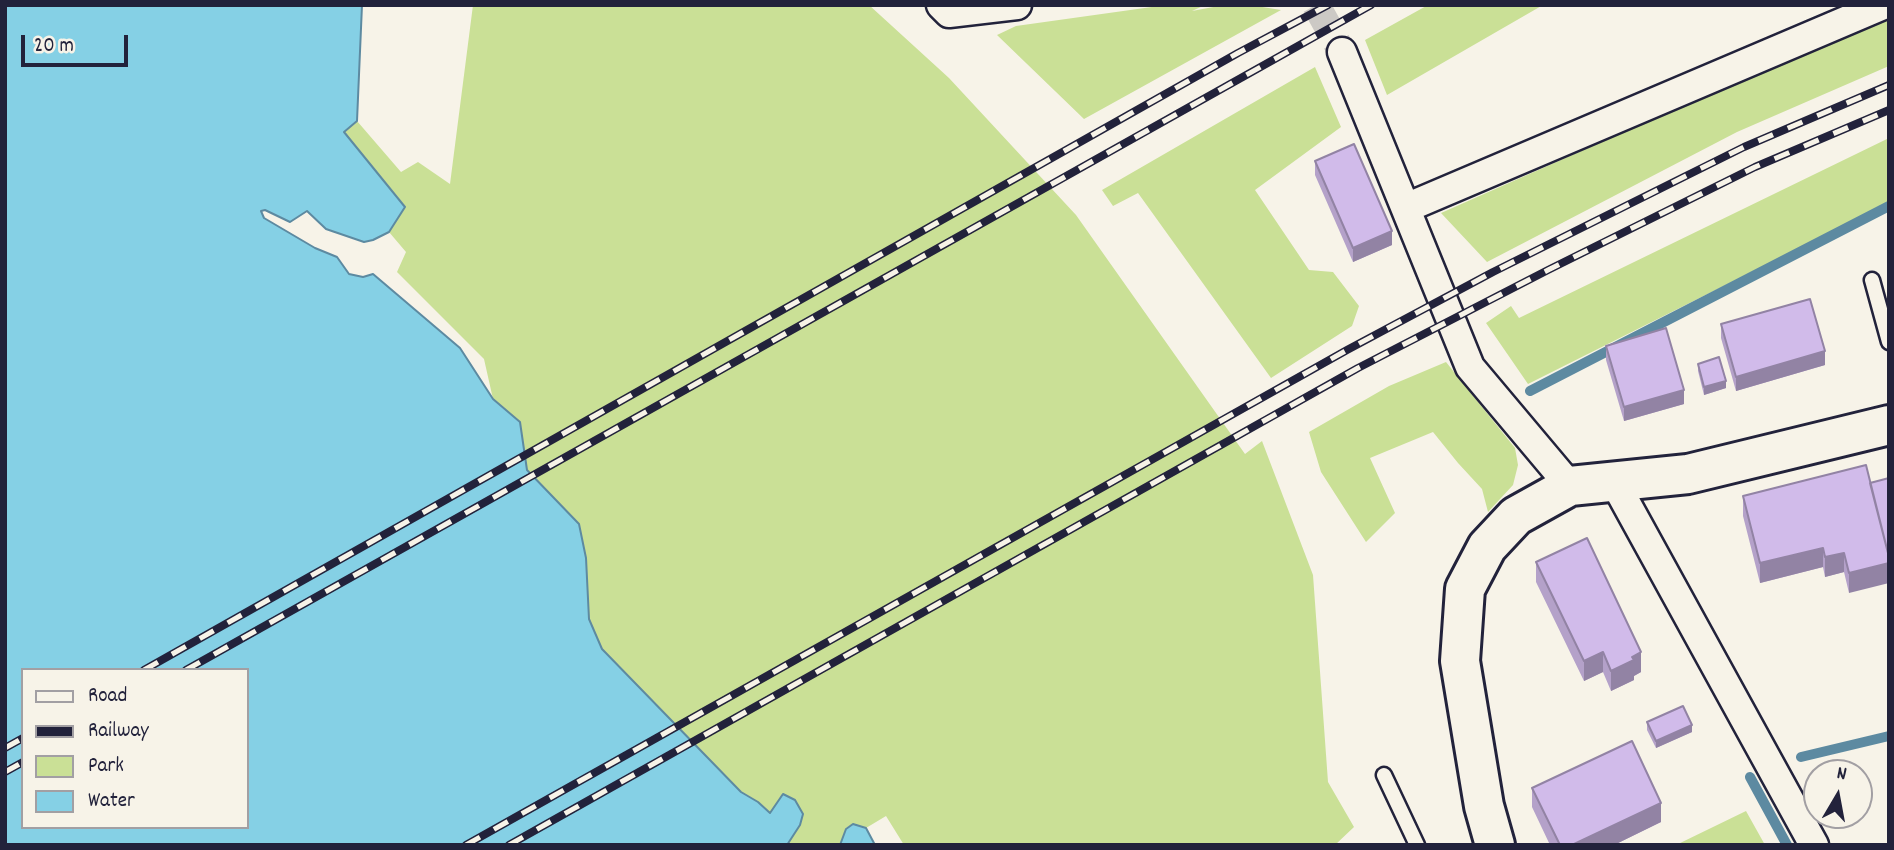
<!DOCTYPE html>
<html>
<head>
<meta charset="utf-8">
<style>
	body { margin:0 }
	#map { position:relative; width:1894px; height:850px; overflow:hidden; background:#f7f3e8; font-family:Dekko,sans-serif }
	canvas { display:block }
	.frame { position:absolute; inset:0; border:7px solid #22223b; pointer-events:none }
	.legend { position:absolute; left:21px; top:668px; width:228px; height:161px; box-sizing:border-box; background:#f7f3e8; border:2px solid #a29fa3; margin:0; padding:9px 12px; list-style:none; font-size:21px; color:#22223b }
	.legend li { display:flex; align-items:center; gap:14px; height:35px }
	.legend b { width:35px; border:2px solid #a29fa3 }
	.north { position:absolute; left:1803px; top:759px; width:70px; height:70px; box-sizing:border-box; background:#f7f3e8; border:2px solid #a29fa3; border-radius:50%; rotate:10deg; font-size:19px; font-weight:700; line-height:28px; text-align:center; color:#22223b }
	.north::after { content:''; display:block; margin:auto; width:24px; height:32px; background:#22223b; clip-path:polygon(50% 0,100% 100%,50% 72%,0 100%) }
	.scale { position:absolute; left:21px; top:35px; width:107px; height:32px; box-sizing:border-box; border:4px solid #22223b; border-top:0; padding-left:9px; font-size:21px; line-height:24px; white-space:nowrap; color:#22223b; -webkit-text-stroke:5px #f7f3e8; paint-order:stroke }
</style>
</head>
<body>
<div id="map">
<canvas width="1894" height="850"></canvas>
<div class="frame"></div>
<ul class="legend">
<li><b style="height:9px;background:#f7f3e8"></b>Road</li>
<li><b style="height:9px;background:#22223b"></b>Railway</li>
<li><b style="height:19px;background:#cae096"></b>Park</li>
<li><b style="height:19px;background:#85d0e5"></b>Water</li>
</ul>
<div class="north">N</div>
<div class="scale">20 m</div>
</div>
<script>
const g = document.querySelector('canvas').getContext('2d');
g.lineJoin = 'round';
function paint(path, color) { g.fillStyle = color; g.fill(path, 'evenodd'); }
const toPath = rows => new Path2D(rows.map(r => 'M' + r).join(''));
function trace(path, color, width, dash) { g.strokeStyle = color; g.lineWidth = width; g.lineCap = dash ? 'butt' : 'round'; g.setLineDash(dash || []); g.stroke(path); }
const green = toPath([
	[473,5,869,5,949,78,1076,215,1245,454,1262,441,1313,575,1328,782,1354,827,1335,845,904,845,886,816,866,828,853,824,846,828,840,845,787,845,800,825,770,813,758,802,741,792,602,649,589,619,586,558,579,524,526,470,520,423,493,399,484,359,397,272,406,252,389,232,405,206,344,132,357,121,401,172,418,162,450,184],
	[1166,5,1205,5,1192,11,1224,5,1250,5,1281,10,1084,119,997,35,1016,26],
	[1428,5,1543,5,1387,95,1365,40],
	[1889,15,1889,66,1737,132,1487,262,1441,213],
	[1315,67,1341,127,1255,190,1309,270,1333,272,1359,306,1352,326,1271,378,1138,193,1113,206,1102,190],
	[1889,138,1889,203,1528,384,1486,323,1511,306,1519,318],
	[1446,362,1515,448,1518,465,1513,485,1488,512,1482,489,1458,463,1433,432,1370,458,1395,513,1366,542,1321,472,1309,432,1389,386],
	[1746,811,1765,845,1676,845]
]);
const water = toPath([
	[5,5,362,5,357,121,344,132,405,207,389,232,373,240,364,242,326,229,307,211,290,222,265,210,261,211,264,218,315,248,337,257,349,274,363,277,373,274,460,348,493,399,520,422,527,470,579,524,586,558,589,619,602,649,741,792,758,802,770,813,783,794,795,800,803,814,800,825,787,845,5,845,5,5],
	[23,670,247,670,247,827,23,827,23,670],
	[853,824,866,828,875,845,840,845,846,829,853,824]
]);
const stream = toPath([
	[1530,391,1889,206],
	[1801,757,1889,736],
	[1750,777,1787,845]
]);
const streetTunnel = toPath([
	[1316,5,1342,52]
]);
const lane = toPath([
	[1872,280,1889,342],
	[1384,775,1417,845]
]);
const street = toPath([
	[941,5,949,13,1017,5],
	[1342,52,1470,367,1570,486],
	[1406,208,1883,5],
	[1615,483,1814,845]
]);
const secondary = toPath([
	[1495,845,1484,806,1460,661,1465,589,1487,547,1516,516,1570,486,1688,474,1889,425]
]);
const rail = toPath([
	[144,670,1238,53,1328,5],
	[186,670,1371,5],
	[5,748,23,738],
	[5,772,23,762],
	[466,845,1347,350,1493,272,1744,147,1889,85],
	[509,845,1358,368,1548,270,1755,167,1889,110]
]);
const wall = toPath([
	[1315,161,1392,245,1353,262,1315,175],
	[1721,324,1825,365,1736,391,1721,338],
	[1606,346,1684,404,1624,421,1606,360],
	[1698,364,1726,388,1704,395,1698,371],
	[1866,465,1849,593,1844,572,1825,577,1823,567,1760,583,1743,516,1743,496],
	[1536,562,1641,672,1634,676,1634,680,1611,691,1603,672,1584,681,1536,582],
	[1647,722,1692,732,1656,748,1647,730],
	[1532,788,1661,822,1614,845,1550,845,1532,807]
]);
const shadedWall = toPath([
	[1392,231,1392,245,1353,262,1353,248],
	[1825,351,1825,365,1736,391,1736,377],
	[1726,381,1726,388,1704,395,1704,387],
	[1684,390,1684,404,1624,421,1624,407],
	[1823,548,1823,567,1760,583,1760,563],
	[1844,553,1844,572,1825,577,1825,557],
	[1889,563,1889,583,1849,593,1849,573],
	[1603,652,1603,672,1584,681,1584,661],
	[1641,652,1641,672,1634,676,1634,680,1611,691,1611,671,1632,657],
	[1692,725,1692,732,1656,748,1656,741],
	[1661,803,1661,822,1614,845,1572,845]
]);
const building = toPath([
	[1354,144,1392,231,1353,248,1315,161,1354,144],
	[1810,299,1825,351,1736,377,1721,324,1810,299],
	[1666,328,1684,390,1624,407,1606,346,1666,328],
	[1719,357,1726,381,1704,387,1698,364,1719,357],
	[1866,465,1889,557,1889,563,1849,573,1844,553,1825,557,1823,548,1760,563,1743,496,1866,465],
	[1889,478,1889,557,1870,483,1889,478],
	[1587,538,1641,652,1632,657,1634,660,1611,671,1603,652,1584,661,1536,562,1587,538],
	[1683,706,1692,725,1656,741,1647,722,1683,706],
	[1632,741,1661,803,1572,845,1560,845,1532,788,1632,741]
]);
paint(green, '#cae096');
paint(water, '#85d0e5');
trace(water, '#5d8aa1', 2);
trace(stream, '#5d8aa1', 10);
trace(streetTunnel, '#ccc9c5', 28, [28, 14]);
trace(lane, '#22223b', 19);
trace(street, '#22223b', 33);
trace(secondary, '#22223b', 44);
trace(lane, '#f7f3e8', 14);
trace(street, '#f7f3e8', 28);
trace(secondary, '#f7f3e8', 38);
trace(rail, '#22223b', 8);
trace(rail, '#f7f3e8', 5, [16]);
paint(wall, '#b4a1c9');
paint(shadedWall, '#9283a4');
paint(building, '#d1bbea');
trace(building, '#9283a4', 2);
</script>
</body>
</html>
